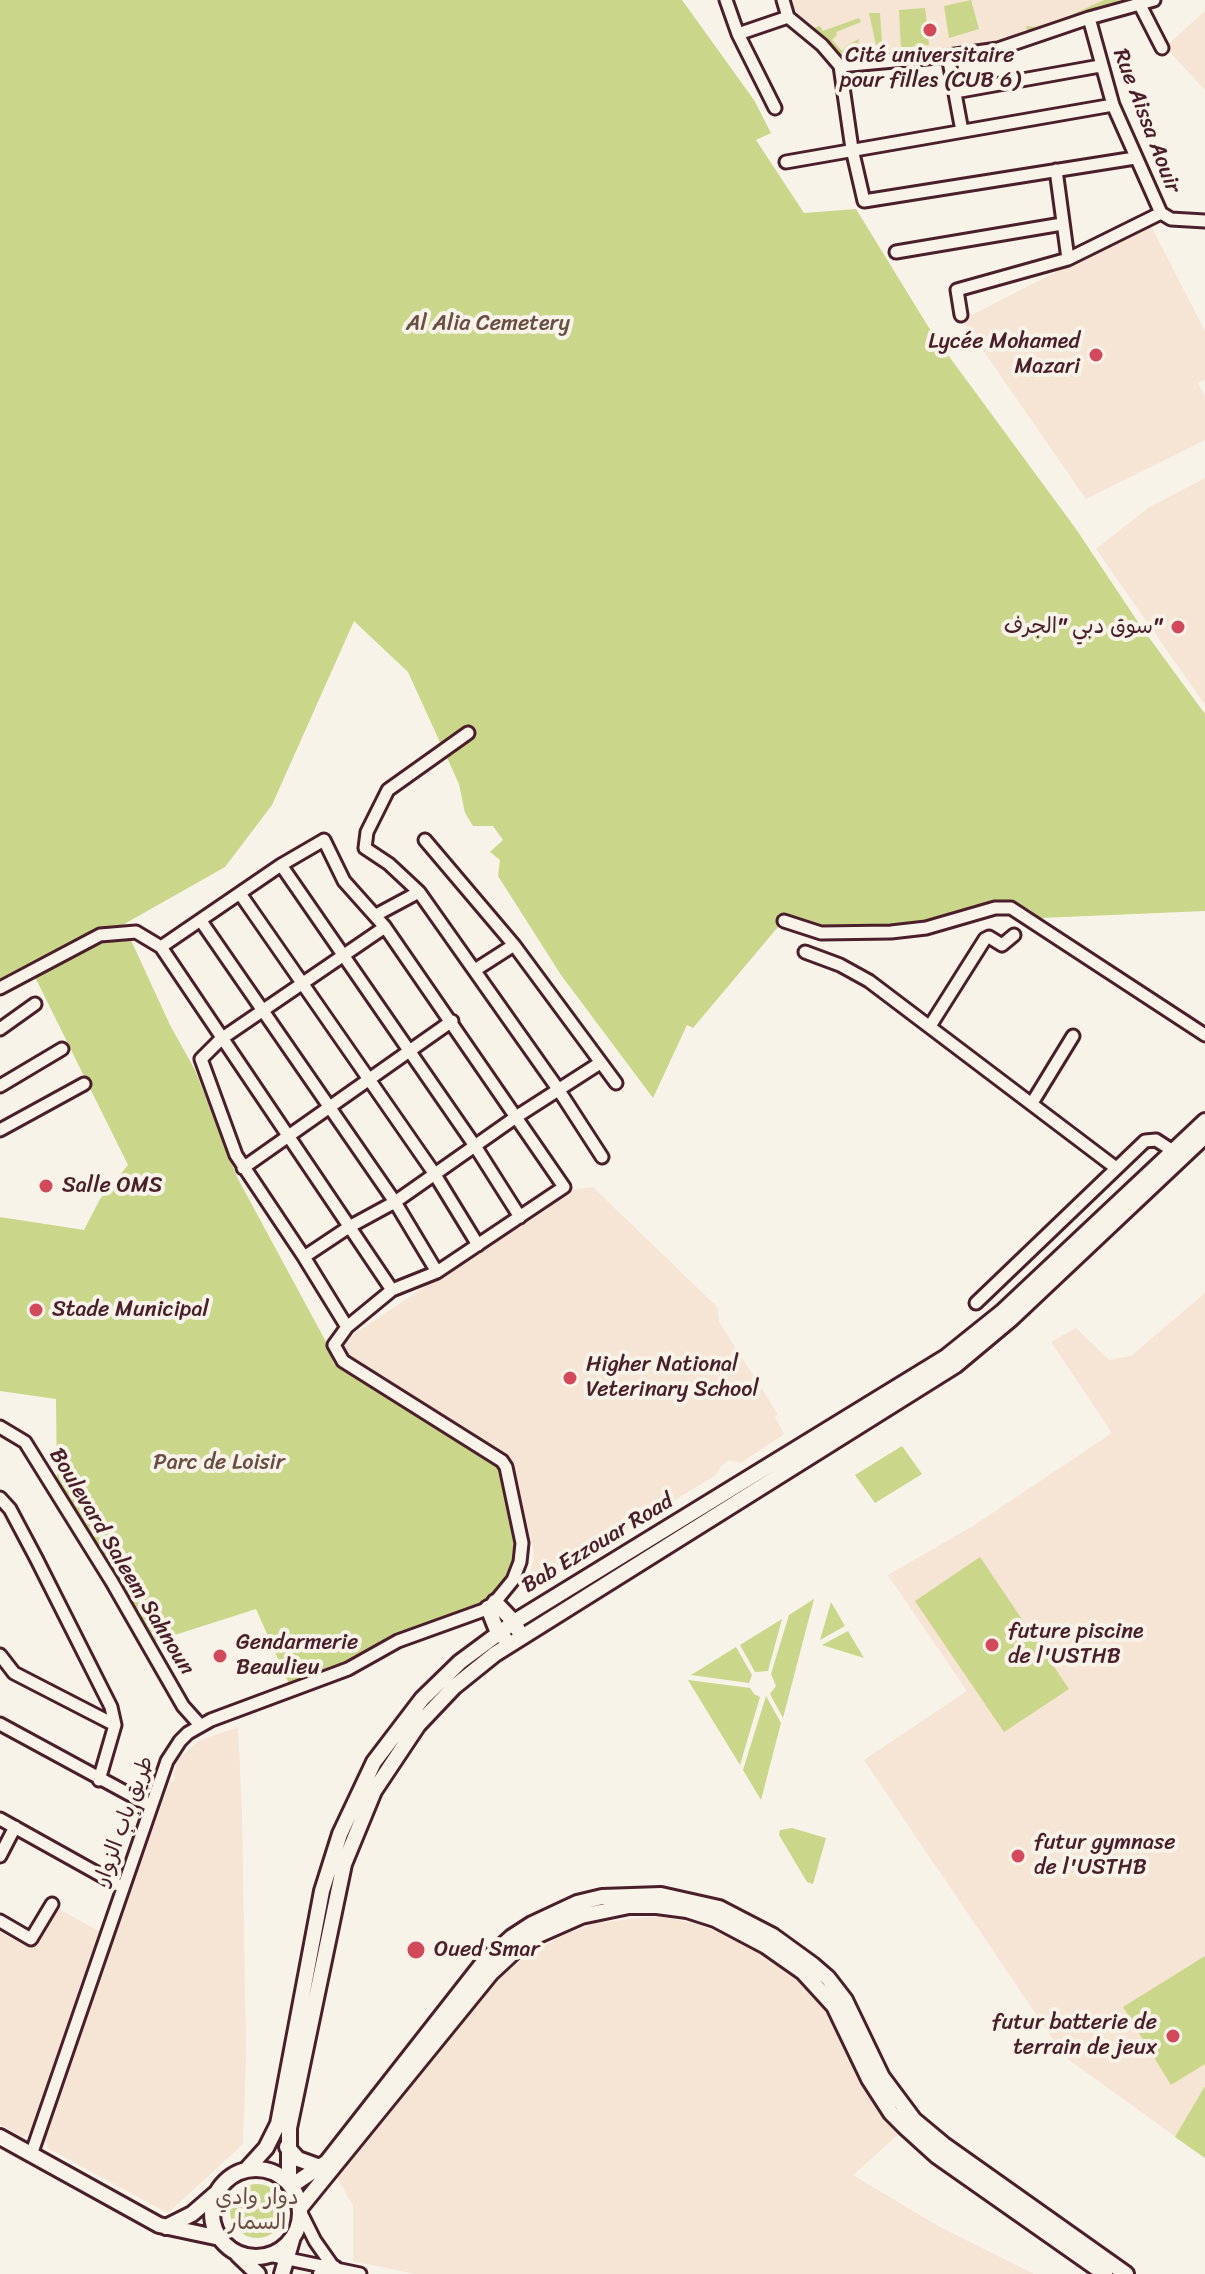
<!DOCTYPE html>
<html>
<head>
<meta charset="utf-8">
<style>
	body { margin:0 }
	canvas { display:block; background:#f7f3e8 }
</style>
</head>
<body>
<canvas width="1205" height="2274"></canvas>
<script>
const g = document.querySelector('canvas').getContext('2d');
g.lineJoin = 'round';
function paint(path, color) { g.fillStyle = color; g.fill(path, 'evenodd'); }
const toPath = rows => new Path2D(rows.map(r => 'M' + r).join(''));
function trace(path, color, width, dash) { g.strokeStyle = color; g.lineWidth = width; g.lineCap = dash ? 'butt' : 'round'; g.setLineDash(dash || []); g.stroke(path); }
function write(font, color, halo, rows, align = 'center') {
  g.font = font + ' Sriracha,"Playpen Sans Arabic",sans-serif'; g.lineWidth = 8; g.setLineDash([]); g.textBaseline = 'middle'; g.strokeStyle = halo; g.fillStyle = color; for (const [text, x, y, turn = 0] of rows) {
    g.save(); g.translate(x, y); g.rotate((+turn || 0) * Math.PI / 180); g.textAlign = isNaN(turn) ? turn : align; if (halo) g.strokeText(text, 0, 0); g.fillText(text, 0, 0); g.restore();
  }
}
const built = toPath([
	[790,0,1138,0,1075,16,1030,38,942,55,938,51,906,57,844,57,798,15],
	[1205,11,1205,90,1165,47],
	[1150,224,1205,331,1205,380,1198,383,1205,397,1205,440,1086,499,962,320],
	[1205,478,1205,705,1096,549,1148,508],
	[593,1187,718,1308,719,1322,778,1414,775,1417,784,1434,741,1463,729,1460,721,1466,716,1475,526,1591,522,1585,531,1569,534,1558,533,1547,509,1458,347,1354,341,1343,511,1229,518,1229,549,1208,549,1204,567,1188,570,1190],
	[1205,1293,1205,2158,1065,2057,864,1760,967,1691,888,1575,973,1526,1112,1433,1051,1342,1076,1328,1109,1360,1131,1356],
	[238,1727,242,1813,246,2054,243,2144,168,2213,49,2149,45,2140,64,2083,48,2081,31,2132,22,2137,0,2124,0,1932,32,1949,59,1909,102,1933,67,2028,80,2033,170,1781,173,1782,175,1776,173,1775,178,1759,199,1741],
	[658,1916,693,1923,733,1938,794,1972,836,2017,901,2132,853,2175,938,2226,1034,2274,415,2274,353,2261,353,2206,336,2175,500,1977,529,1954,564,1935,596,1923]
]);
const green = toPath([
	[0,0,682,0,754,100,771,133,756,140,804,213,856,209,934,336,1076,529,1142,628,1205,714,1205,911,1041,918,1028,909,1007,904,941,924,834,930,783,921,693,1028,687,1025,653,1098,561,975,498,876,500,860,490,852,503,840,493,826,473,826,465,813,459,784,408,672,354,621,272,805,225,867,66,957,0,988],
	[971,0,979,29,949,38,944,6],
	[1104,0,1126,0,1128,3,1075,16,1030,38,1026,26,1036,27,1060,20],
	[925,8,929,45,901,48,899,10],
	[869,13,880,13,883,57,843,57,814,28,820,26,823,31,859,18,861,22,836,32,837,35,832,40,842,51,847,45,859,39,857,53,876,53,876,45],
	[130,938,170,1025,195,1070,237,1177,325,1340,334,1364,497,1464,518,1542,518,1565,495,1598,379,1642,374,1656,290,1686,256,1609,156,1641,57,1490,56,1399,0,1391,0,1217,84,1230,100,1199,128,1165,34,975,106,939],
	[902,1446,922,1474,875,1503,855,1475],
	[980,1557,1069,1689,1004,1732,915,1601],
	[814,1599,783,1718,770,1694,776,1686,771,1674,789,1615],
	[831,1602,845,1626,820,1640],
	[782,1619,768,1671,755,1672,740,1645],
	[848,1631,864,1658,822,1645],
	[736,1647,752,1675,749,1683,691,1675],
	[688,1680,750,1688,754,1694,760,1697,740,1765],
	[766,1696,781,1723,761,1800,743,1770],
	[792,1828,826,1838,813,1884,807,1882,779,1835,780,1830],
	[1205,1956,1205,2064,1171,2085,1123,2007],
	[1205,2086,1205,2158,1175,2137],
	'230 2211a27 27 0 1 1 54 0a27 27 0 1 1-54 0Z'
]);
const minor = toPath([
	[726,0,738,34,775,108],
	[783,0,788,17,822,45,840,66,852,149,864,201,1135,158],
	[1154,0,1089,18,1113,105,1161,213,1171,219,1205,221],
	[1140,5,1162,48],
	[738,34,788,17],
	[948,56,962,131],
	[840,66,948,56,998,49,1089,18],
	[955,92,1100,66],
	[786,162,1113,105],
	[1056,170,1068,259],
	[896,252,1062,224],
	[961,315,957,290,1068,259,1161,213],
	[468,733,388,790,367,832,365,848,389,864,419,892,558,1089,602,1157],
	[425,840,514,945,616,1083],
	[281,865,475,1146,520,1217],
	[241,895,434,1173,478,1245],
	[376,915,419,892],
	[201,921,395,1202,437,1272],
	[784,921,821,933,891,932,926,928,995,908,1011,908,1205,1035],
	[805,952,840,965,869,981,1116,1168],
	[475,970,514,945],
	[0,988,100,935,136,932,161,947,392,1290],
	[930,1026,985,939,989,937,1002,945,1014,935],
	[0,1029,35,1004],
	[0,1086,62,1049],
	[1032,1103,1073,1036],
	[0,1130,84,1084],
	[243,1168,452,1021],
	[304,1257,349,1227,395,1202,516,1117,600,1063],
	[976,1303,1145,1141,1156,1140,1173,1151],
	[347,1327,304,1257,236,1155,201,1059,221,1039,385,927],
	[0,1427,25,1442,112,1582,183,1706,200,1725],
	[0,1498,10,1509,36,1558,111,1707,115,1725,99,1780],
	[0,1655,14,1673,115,1725],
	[0,1724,151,1806],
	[0,1819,122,1887],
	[0,1856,15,1827],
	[0,1921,31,1939,52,1904],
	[31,2155,167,1761,180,1741,188,1733,211,1720,348,1669,398,1641,484,1610,495,1602,513,1580,520,1562,522,1543,506,1467,502,1461,343,1361,334,1345,347,1327,392,1290,437,1272,564,1187,385,927,344,881,324,840,281,865,161,947],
	[301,2213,315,2241,334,2268],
	[269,2255,360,2274]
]);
const major = toPath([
	[495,1602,514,1622,518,1630],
	[488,1608,496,1628,505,1639],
	[0,2137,159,2225,220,2238],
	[287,2147,298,2159,320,2167],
	'212 2213a44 44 0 1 1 88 0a44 44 0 1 1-88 0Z',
	[246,2170,266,2148,278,2124,322,1891,340,1834,374,1762,422,1699,460,1662,514,1622,946,1357,1002,1312,1205,1121],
	[289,2183,289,2128,344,1864,374,1791,418,1725,454,1687,495,1654,956,1365,1011,1319,1205,1136],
	[291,2186,327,2162,483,1963,512,1937,532,1924,577,1903,602,1897,661,1895,719,1908,773,1936,813,1965,828,1978,845,2000,882,2077,914,2120,944,2145,1126,2274],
	[300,2208,491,1973,519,1947,538,1935,581,1916,629,1906,657,1906,687,1910,715,1919,766,1946,803,1972,834,2006,869,2079,891,2113,905,2127,937,2156,1105,2274],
	[166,2227,192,2214,215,2194],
	[238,2255,258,2274],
	[282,2274,292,2240],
	[321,2274,334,2268]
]);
const markers = [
	[930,30,8,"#d1495b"],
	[1096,355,8,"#d1495b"],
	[1178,627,8,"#d1495b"],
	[46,1186,8,"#d1495b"],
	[36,1310,8,"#d1495b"],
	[570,1378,8,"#d1495b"],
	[992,1645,8,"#d1495b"],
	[220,1656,8,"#d1495b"],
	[1018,1856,8,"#d1495b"],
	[416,1950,10,"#d1495b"],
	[1173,2036,8,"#d1495b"]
];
const poiNames = [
	["Cité universitaire",930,56,"center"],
	["pour filles (CUB 6)",930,81,"center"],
	["Lycée Mohamed",1080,342,"right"],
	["Mazari",1080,367,"right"],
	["سوق دبي \"الجرف\"",1162,627,"right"],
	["Salle OMS",62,1186],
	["Stade Municipal",52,1310],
	["Higher National",586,1365],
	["Veterinary School",586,1390],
	["future piscine",1008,1632],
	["de l'USTHB",1008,1657],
	["Gendarmerie",236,1643],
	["Beaulieu",236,1668],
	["futur gymnase",1034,1843],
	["de l'USTHB",1034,1868],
	["Oued Smar",434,1950],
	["futur batterie de",1157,2023,"right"],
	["terrain de jeux",1157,2048,"right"]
];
const streetNames = [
	["Rue Aissa Aouir",1146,121,69],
	["Bab Ezzouar Road",598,1544,-31],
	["Boulevard Saleem Sahnoun",121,1562,59],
	["طريق باب الزوار",125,1821,-70]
];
const parkNames = [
	["Al Alia Cemetery",488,324],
	["Parc de Loisir",219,1463],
	["دوار وادي",257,2198],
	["السمار",257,2223]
];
paint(built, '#f6e4d4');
paint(green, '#cad689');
trace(minor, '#4a1f2b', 17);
trace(major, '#4a1f2b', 20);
trace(minor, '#f7f3e8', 11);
trace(major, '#f7f3e8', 14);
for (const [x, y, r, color] of markers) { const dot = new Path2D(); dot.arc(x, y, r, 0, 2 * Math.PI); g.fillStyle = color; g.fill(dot); trace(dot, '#f7f3e8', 3); }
write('22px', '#4a1f2b', '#f7f3e8', poiNames, 'left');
write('22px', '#4a1f2b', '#f7f3e8', streetNames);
write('22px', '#6a4d42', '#f7f3e8', parkNames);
</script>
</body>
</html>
